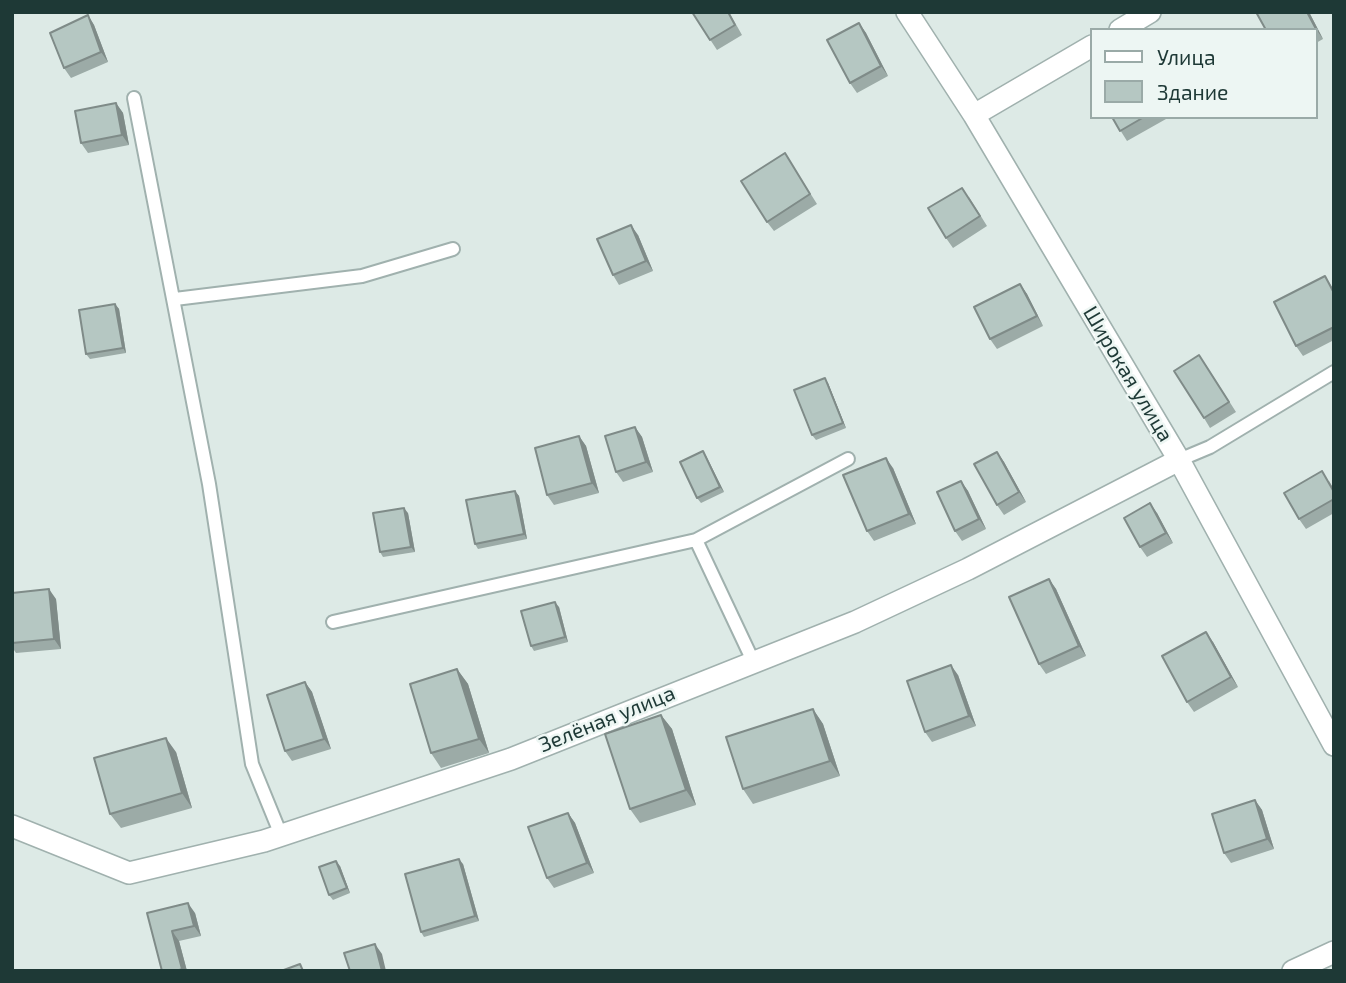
<!DOCTYPE html>
<html>
<head>
<meta charset="utf-8">
<style>
	body { margin:0 }
	#map { position:relative; width:1346px; height:983px; overflow:hidden; background:#ddeae6; font-family:"Exo 2",sans-serif }
	canvas { display:block }
	.frame { position:absolute; inset:0; border:14px solid #1e3936; pointer-events:none }
	.legend { position:absolute; left:1090px; top:28px; width:228px; height:91px; box-sizing:border-box; background:#edf6f3; border:2px solid #9aaaa7; margin:0; padding:9px 12px; list-style:none; font-size:21px; color:#1e3936 }
	.legend li { display:flex; align-items:center; gap:14px; height:35px }
	.legend b { width:35px; border:2px solid #9aaaa7 }
</style>
</head>
<body>
<div id="map">
<canvas width="1346" height="983"></canvas>
<div class="frame"></div>
<ul class="legend">
<li><b style="height:9px;background:#fff"></b>Улица</li>
<li><b style="height:19px;background:#b5c7c2"></b>Здание</li>
</ul>
</div>
<script>
const g = document.querySelector('canvas').getContext('2d');
g.lineJoin = 'round';
const toPath = rows => new Path2D(rows.map(r => 'M' + r).join(''));
function trace(path, color, width, dash) { g.strokeStyle = color; g.lineWidth = width; g.lineCap = dash ? 'butt' : 'round'; g.setLineDash(dash || []); g.stroke(path); }
function paint(path, color) { g.fillStyle = color; g.fill(path, 'evenodd'); }
function write(font, color, halo, rows, align = 'center') {
  g.font = font + ' "Exo 2",sans-serif'; g.lineWidth = 5; g.setLineDash([]); g.textBaseline = 'middle'; g.strokeStyle = halo; g.fillStyle = color; for (const [text, x, y, turn = 0] of rows) {
    g.save(); g.translate(x, y); g.rotate((+turn || 0) * Math.PI / 180); g.textAlign = isNaN(turn) ? turn : align; if (halo) g.strokeText(text, 0, 0); g.fillText(text, 0, 0); g.restore();
  }
}
const service = toPath([
	[134,98,209,484,252,764,281,835],
	[175,299,362,276,453,249],
	[1179,460,1210,447,1334,372],
	[333,622,696,540],
	[753,661,696,540,848,459]
]);
const minor = toPath([
	[907,12,974,115,1179,460,1334,745],
	[1120,30,1150,12],
	[974,115,1092,46],
	[12,826,129,873,264,841,511,759,855,622,968,569,1179,460],
	[1293,971,1334,952]
]);
const wall = toPath([
	[692,12,729,12,742,35,717,50],
	[1256,12,1309,12,1323,39,1316,43,1316,30,1266,30],
	[88,15,94,25,108,62,71,78,64,68],
	[859,23,866,33,888,76,857,93,850,83],
	[116,103,123,113,129,145,88,153,81,143],
	[1112,117,1165,117,1166,119,1127,141],
	[785,153,817,204,774,231,767,222],
	[969,197,987,226,953,248,946,238],
	[638,235,653,271,619,285,613,275],
	[1325,276,1334,290,1334,340,1303,356,1296,346],
	[1020,284,1027,294,1043,326,997,349,990,339],
	[115,304,119,309,126,353,90,359,86,354],
	[1206,365,1236,412,1210,428,1204,418],
	[828,383,846,428,816,440,812,435],
	[635,427,642,437,653,472,623,482,616,472],
	[579,436,586,446,599,493,554,505,547,495],
	[997,452,1004,462,1026,502,1004,515,997,505],
	[706,456,724,492,701,503,697,498],
	[893,468,916,524,874,541,867,531],
	[961,481,968,491,986,529,962,541,955,531],
	[1329,481,1334,489,1334,513,1306,529,1299,519],
	[515,491,519,496,527,539,478,549,475,544],
	[408,513,415,552,383,557,380,552],
	[1157,513,1173,543,1147,557,1140,547],
	[1049,579,1056,589,1086,656,1046,674,1039,664],
	[12,593,56,599,61,649,16,653,12,647],
	[559,607,568,642,534,651,531,646],
	[1213,642,1238,687,1194,712,1187,702],
	[457,669,468,684,489,753,441,768,431,753],
	[958,675,976,726,932,742,925,732],
	[305,682,312,692,331,749,292,761,285,751],
	[813,709,823,724,840,776,753,804,743,789],
	[661,715,672,729,696,805,640,823,630,809],
	[176,752,192,808,121,828,110,814],
	[1255,800,1262,810,1274,849,1231,863,1224,853],
	[568,813,575,823,594,873,554,888,547,878],
	[463,864,479,921,424,937,421,932],
	[340,866,350,893,333,900,329,895],
	[147,913,195,913,201,936,179,941,187,971,162,971]
]);
const shadedWall = toPath([
	[1307,12,1309,12,1323,39,1316,29],
	[88,15,94,25,108,62,101,52],
	[859,23,866,33,888,76,881,66],
	[116,103,123,113,129,145,122,135],
	[631,225,638,235,653,271,646,261],
	[1020,284,1027,294,1043,326,1037,316],
	[115,304,119,309,126,353,123,348],
	[825,378,828,383,846,428,843,423],
	[635,427,642,437,653,472,646,462],
	[579,436,586,446,599,493,592,483],
	[703,451,706,456,724,492,720,487],
	[997,452,1004,462,1026,502,1019,492],
	[886,458,893,468,916,524,909,514],
	[961,481,968,491,986,529,979,519],
	[515,491,519,496,527,539,524,534],
	[1150,503,1157,513,1173,543,1166,533],
	[404,508,408,513,415,552,411,547],
	[1049,579,1056,589,1086,656,1079,646],
	[49,589,56,599,61,649,54,639],
	[555,602,559,607,568,642,565,637],
	[1206,632,1213,642,1238,687,1231,677],
	[951,665,958,675,976,726,969,716],
	[457,669,468,684,489,753,479,739],
	[305,682,312,692,331,749,324,739],
	[813,709,823,724,840,776,830,761],
	[661,715,672,729,696,805,686,790],
	[166,738,176,752,192,808,182,793],
	[1255,800,1262,810,1274,849,1267,839],
	[568,813,575,823,594,873,587,863],
	[459,859,463,864,479,921,475,916],
	[336,861,340,866,350,893,347,888],
	[188,903,195,913,201,936,194,926],
	[172,931,179,941,187,971,183,971,182,969],
	[375,944,382,954,386,971,382,971]
]);
const building = toPath([
	[692,12,728,12,735,25,710,40,692,12],
	[1256,12,1307,12,1316,29,1315,30,1266,30,1256,12],
	[88,15,101,52,64,68,50,33,88,15],
	[859,23,881,66,850,83,827,40,859,23],
	[116,103,122,135,81,143,75,111,116,103],
	[1112,117,1144,117,1120,131,1112,117],
	[785,153,810,194,767,222,741,181,785,153],
	[962,188,980,216,946,238,928,208,962,188],
	[631,225,646,261,613,275,597,239,631,225],
	[1325,276,1334,293,1334,327,1296,346,1274,302,1325,276],
	[1020,284,1037,316,990,339,974,307,1020,284],
	[115,304,123,348,86,354,79,310,115,304],
	[1199,355,1229,402,1204,418,1174,371,1199,355],
	[825,378,843,423,812,435,794,390,825,378],
	[635,427,646,462,616,472,605,436,635,427],
	[579,436,592,483,547,495,535,448,579,436],
	[703,451,720,487,697,498,680,462,703,451],
	[997,452,1019,492,997,505,974,464,997,452],
	[886,458,909,514,867,531,843,475,886,458],
	[1322,471,1334,492,1334,499,1299,519,1284,493,1322,471],
	[961,481,979,519,955,531,937,492,961,481],
	[515,491,524,534,475,544,466,500,515,491],
	[1150,503,1166,533,1140,547,1124,518,1150,503],
	[404,508,411,547,380,552,373,513,404,508],
	[1049,579,1079,646,1039,664,1009,597,1049,579],
	[49,589,54,639,12,643,12,593,49,589],
	[555,602,565,637,531,646,521,611,555,602],
	[1206,632,1231,677,1187,702,1162,656,1206,632],
	[951,665,969,716,925,732,907,681,951,665],
	[457,669,479,739,431,753,410,684,457,669],
	[305,682,324,739,285,751,267,695,305,682],
	[813,709,830,761,743,789,726,737,813,709],
	[661,715,686,790,630,809,605,734,661,715],
	[166,738,182,793,110,814,94,758,166,738],
	[1255,800,1267,839,1224,853,1212,814,1255,800],
	[568,813,587,863,547,878,528,827,568,813],
	[459,859,475,916,421,932,405,874,459,859],
	[336,861,347,888,329,895,319,867,336,861],
	[188,903,194,926,172,931,182,969,177,971,162,971,147,913,188,903],
	[375,944,382,971,350,971,344,953,375,944],
	[300,964,303,971,281,971,300,964]
]);
const streetNames = [
	["Широкая улица",1128,374,59],
	["Зелёная улица",607,719,-22]
];
trace(service, '#a0b1ae', 16);
trace(minor, '#a0b1ae', 24);
trace(service, '#fff', 12);
trace(minor, '#fff', 21);
paint(wall, '#9caba7');
paint(shadedWall, '#7f8b88');
paint(building, '#b5c7c2');
trace(building, '#7f8b88', 2);
write('21px', '#1e3936', '#edf6f3', streetNames);
</script>
</body>
</html>
